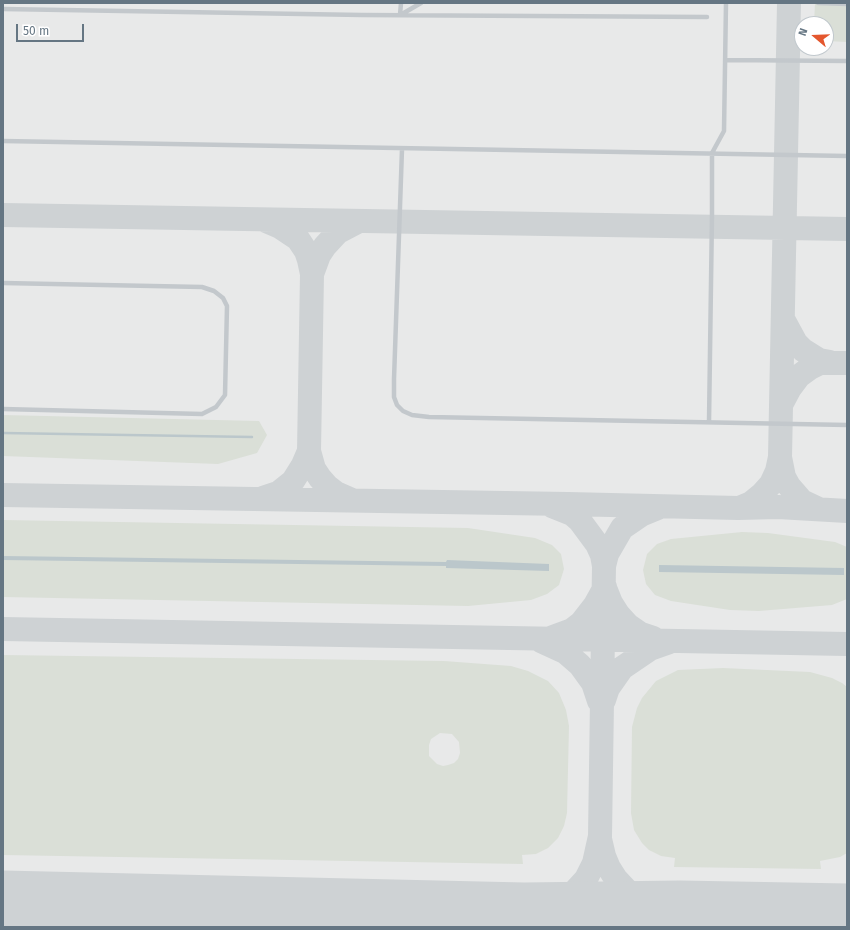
<!DOCTYPE html>
<html>
<head>
<meta charset="utf-8">
<style>
	body { margin:0 }
	#map { position:relative; width:850px; height:930px; overflow:hidden; background:#fafaf8; font-family:"Fira Sans",sans-serif }
	canvas { display:block }
	.frame { position:absolute; inset:0; border:4px solid #657683; pointer-events:none }
	.north { position:absolute; left:794px; top:16px; width:40px; height:40px; box-sizing:border-box; background:#fff; border:1px solid #c1c8cd; border-radius:50%; rotate:289deg; font-size:11px; font-weight:700; line-height:16px; text-align:center; color:#657683 }
	.north::after { content:''; display:block; margin:auto; width:14px; height:18px; background:#e4572e; clip-path:polygon(50% 0,100% 100%,50% 72%,0 100%) }
	.scale { position:absolute; left:16px; top:24px; width:68px; height:18px; box-sizing:border-box; border:2px solid #657683; border-top:0; padding-left:5px; font-size:12px; line-height:14px; white-space:nowrap; color:#657683; -webkit-text-stroke:3px #fff; paint-order:stroke }
</style>
</head>
<body>
<div id="map">
<canvas width="850" height="930"></canvas>
<div class="frame"></div>
<div class="north">N</div>
<div class="scale">50 m</div>
</div>
<script>
const g = document.querySelector('canvas').getContext('2d');
g.lineJoin = 'round';
function paint(path, color) { g.fillStyle = color; g.fill(path, 'evenodd'); }
const toPath = rows => new Path2D(rows.map(r => 'M' + r).join(''));
function trace(path, color, width, dash) { g.strokeStyle = color; g.lineWidth = width; g.lineCap = dash ? 'butt' : 'round'; g.setLineDash(dash || []); g.stroke(path); }
const built = toPath([
	[3,3,847,3,847,927,3,927],
	[802,24,826,24,826,48,802,48]
]);
const green = toPath([
	[815,3,847,3,847,42,826,41,826,24,814,24],
	[3,415,259,421,267,435,257,453,218,464,3,456],
	[3,520,468,528,535,538,552,545,561,554,564,569,559,585,547,594,531,600,468,606,3,597],
	[742,532,768,533,835,542,847,547,847,599,832,605,759,611,730,610,671,601,655,595,646,584,643,570,647,554,657,544,671,539],
	[3,655,444,661,511,666,528,671,548,681,559,693,566,710,569,726,567,813,564,826,558,838,548,848,536,854,522,855,523,864,3,855],
	[440,733,452,734,459,742,460,753,458,759,454,763,448,765,443,766,437,764,429,756,429,745,431,739],
	[723,668,810,672,832,678,842,683,847,687,847,853,840,857,820,861,821,869,674,867,675,858,661,856,649,850,642,843,634,830,631,813,632,727,637,708,642,698,656,681,678,670]
]);
const water = toPath([
	[3,556,446,562,447,560,549,564,549,571,446,568,446,566,3,560],
	[659,565,844,568,844,575,659,572]
]);
const stream = toPath([
	[3,433,252,437]
]);
const taxiway = toPath([
	[789,3,780,457,784,477,789,486,802,501,819,509],
	[3,215,847,229],
	[266,221,280,227,298,239,306,251,309,260,312,274,309,451,314,469,320,478,327,486,336,493,352,500],
	[312,274,319,255,325,246,338,232,359,221],
	[783,319,796,343,803,350,819,360,830,362],
	[781,405,790,388,799,376,810,368,820,363,847,363],
	[3,495,568,504,738,508,778,507,847,511],
	[263,498,278,493,293,481,303,465,309,451],
	[552,506,572,514,580,521,597,544,602,555,604,566],
	[739,508,751,503,762,494,771,484,777,471,780,457],
	[605,588,611,603,618,614,628,625,641,634,653,638],
	[3,629,847,644],
	[553,637,572,630,581,623,595,605,605,587],
	[541,641,565,652,580,665,593,683,599,701],
	[604,700,608,688,622,668,650,649,667,643],
	[600,839,604,856,609,868,616,879,631,895,652,905,664,909,680,911],
	[524,913,550,908,564,900,575,891,586,879,594,863,600,836,604,566,607,554,622,528,641,515,658,508],
	[822,914,847,922]
]);
const runway = toPath([
	[3,901,524,913,680,911,847,914]
]);
const lane = toPath([
	[818,3,847,4],
	[3,9,362,15,707,17],
	[402,14,421,3],
	[400,15,401,3],
	[726,60,847,61],
	[3,141,847,156],
	[402,149,394,379,394,397,397,405,403,411,412,415,429,417,847,425],
	[3,283,202,287,214,291,223,298,227,306,225,395,216,407,202,414,3,409],
	[709,422,712,214,712,153,724,131,726,3]
]);
paint(built, '#e8e9e9');
paint(green, '#dadfd7');
paint(water, '#bbc7cb');
trace(stream, '#bbc7cb', 2.5);
trace(taxiway, '#ced2d4', 24);
trace(runway, '#ced2d4', 61);
trace(lane, '#c3c8cc', 4.5);
</script>
</body>
</html>
